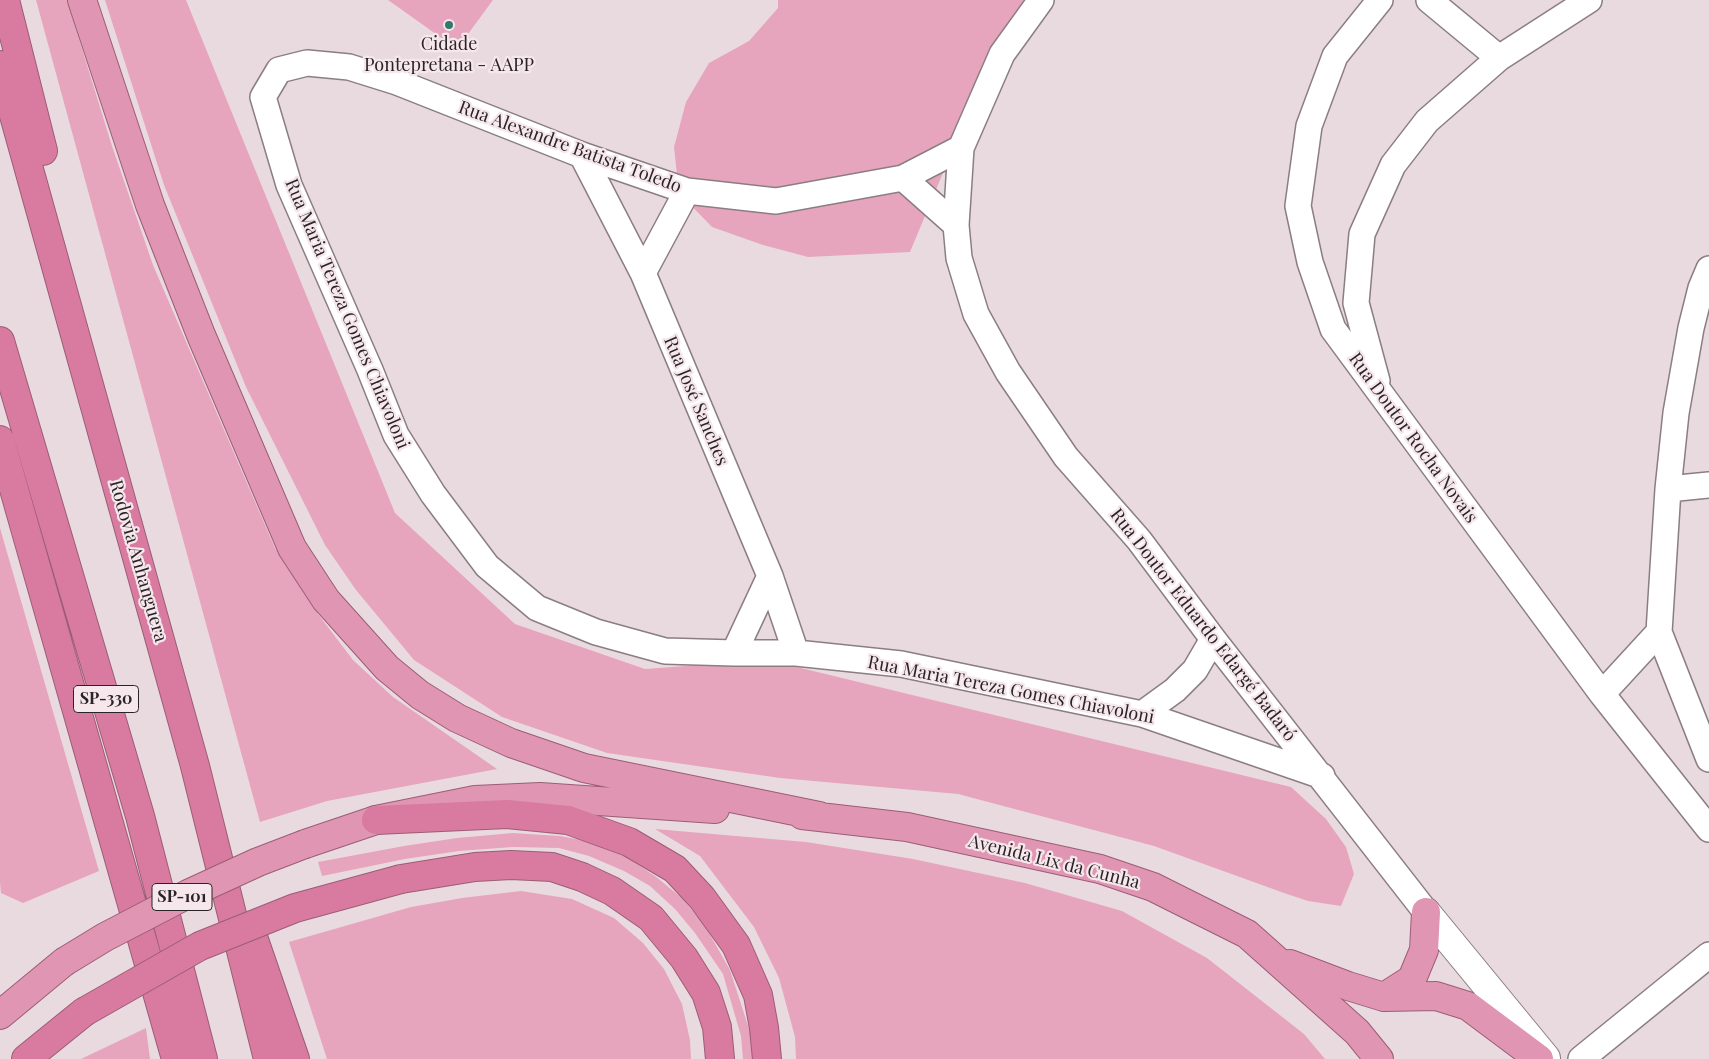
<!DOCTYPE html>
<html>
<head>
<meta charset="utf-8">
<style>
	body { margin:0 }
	canvas { display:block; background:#e9dadf }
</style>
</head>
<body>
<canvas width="1709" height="1059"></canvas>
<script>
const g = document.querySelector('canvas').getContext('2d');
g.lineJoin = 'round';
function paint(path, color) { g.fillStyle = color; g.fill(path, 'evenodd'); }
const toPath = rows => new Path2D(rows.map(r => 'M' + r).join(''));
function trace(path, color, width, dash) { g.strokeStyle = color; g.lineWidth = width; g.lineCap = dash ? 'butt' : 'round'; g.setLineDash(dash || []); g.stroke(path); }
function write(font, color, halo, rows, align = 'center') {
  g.font = font + ' "Playfair Display",serif'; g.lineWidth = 4.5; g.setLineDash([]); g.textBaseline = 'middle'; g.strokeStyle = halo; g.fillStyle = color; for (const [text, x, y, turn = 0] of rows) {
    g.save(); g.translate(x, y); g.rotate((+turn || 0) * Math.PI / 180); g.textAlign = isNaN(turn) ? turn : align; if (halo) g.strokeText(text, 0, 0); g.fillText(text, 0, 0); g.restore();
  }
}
const green = toPath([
	[36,0,67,0,112,146,153,265,275,548,318,614,353,660,393,697,497,769,327,801,260,822],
	[105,0,186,0,395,513,515,624,645,669,768,660,1291,787,1326,819,1346,847,1354,874,1341,906,1308,901,1284,893,1154,846,958,794,780,778,607,753,502,717,414,660,356,590,325,545,246,387,164,185],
	[388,0,493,0,457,49],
	[778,0,1042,0,945,168,910,252,808,257,763,245,712,227,679,193,674,147,686,102,709,63,749,41,778,8],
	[0,528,99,871,23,903,1,893,0,882],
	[655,829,806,842,913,859,1025,883,1122,911,1207,958,1304,1034,1325,1059,796,1059,795,1037,779,978,754,927,700,856],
	[513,833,560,836,592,842,623,855,655,876,682,898,705,926,730,970,750,1032,753,1059,743,1059,741,1036,723,974,695,933,675,909,650,886,624,871,589,856,559,848,513,847,459,851,405,859,322,876,318,862,404,846,457,838],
	[521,891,572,899,614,918,643,943,664,969,682,1004,690,1040,691,1059,327,1059,289,942,411,907,462,898],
	[146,1028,150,1059,81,1059]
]);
const minor = toPath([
	[1041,0,1002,54,961,148,903,178,776,201,687,191,582,155,397,82,349,67,307,63,279,70,263,97,289,185,370,370,396,435,433,494,487,566,537,608,596,632,665,651,734,653,796,653,901,664,1142,714,1322,776],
	[1380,0,1335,56,1309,126,1298,206,1310,262,1333,329,1602,694,1709,829],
	[1429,0,1499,58],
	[961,148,956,225,959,258,976,314,1008,372,1066,457,1139,540,1213,639,1426,912],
	[582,155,643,273,770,576,796,653],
	[903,178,956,225],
	[1709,269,1701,288,1691,328,1676,413,1668,489,1659,632,1709,759],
	[643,273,687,191],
	[1377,381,1356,303,1362,234,1393,165,1427,121,1499,58,1589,0],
	[1668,489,1709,485],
	[734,653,770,576],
	[1602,694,1659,632],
	[1142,714,1175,690,1195,670,1213,639],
	[1581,1059,1709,955]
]);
const tertiary = toPath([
	[1426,912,1546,1058]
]);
const trunk = toPath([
	[82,0,150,205,201,335,292,548,326,600,387,668,420,695,457,718,511,743,584,768,819,816],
	[802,815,907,827,1100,869,1153,887,1247,934,1357,1032,1379,1059],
	[305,844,376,820,475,800,540,797,715,809],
	[1290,964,1348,986,1384,997,1436,996,1468,1006,1539,1059],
	[1384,997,1412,979,1424,950,1426,912],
	[0,1015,64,962]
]);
const motorway = toPath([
	[5,0,43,151],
	[0,65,195,766,268,1059],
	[0,341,140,816,203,1059],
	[0,440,176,1059],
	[376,820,507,814,568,820,629,842,675,869,702,898,736,945,758,995,764,1028,767,1059],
	[401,879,475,867,511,865,552,867,582,877,612,891,651,918,684,958,706,993,717,1027,720,1059],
	[253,937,295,1059],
	[26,1059,84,1012]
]);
const trunkBridge = toPath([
	[64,962,105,937,188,894,258,862,305,844]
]);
const motorwayBridge = toPath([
	[84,1012,200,946,295,908,401,879]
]);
const markers = [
	[449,25,5,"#34786d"]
];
const shields = [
	[106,699,65],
	[182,897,60]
];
const shieldNames = [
	["SP-330",106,699],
	["SP-101",182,897]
];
const poiNames = [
	["Cidade",449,44],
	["Pontepretana - AAPP",449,65]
];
const streetNames = [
	["Rua Alexandre Batista Toledo",570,147,20],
	["Rua Maria Tereza Gomes Chiavoloni",347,314,67],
	["Rua José Sanches",696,401,67],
	["Rua Doutor Rocha Novais",1413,438,54],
	["Rodovia Anhanguera",138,561,74],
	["Rua Doutor Eduardo Edargé Badaró",1203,625,52],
	["Rua Maria Tereza Gomes Chiavoloni",1011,690,11],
	["Avenida Lix da Cunha",1054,862,14]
];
paint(green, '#e7a5bd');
trace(minor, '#8b7e83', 28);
trace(tertiary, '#8b7e83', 30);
trace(trunk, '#9b5d75', 30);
trace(motorway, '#9b5d75', 30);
trace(minor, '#fff', 25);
trace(tertiary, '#fff', 28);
trace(trunk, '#e096b3', 28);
trace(motorway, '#d97ba0', 28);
trace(trunkBridge, '#9b5d75', 30, []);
trace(motorwayBridge, '#9b5d75', 30, []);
trace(trunkBridge, '#e096b3', 28);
trace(motorwayBridge, '#d97ba0', 28);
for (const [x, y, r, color] of markers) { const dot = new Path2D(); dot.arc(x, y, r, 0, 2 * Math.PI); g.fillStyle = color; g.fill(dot); trace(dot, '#f6e7ec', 2); }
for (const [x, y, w] of shields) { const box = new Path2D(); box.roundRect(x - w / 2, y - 13.5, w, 27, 4); g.fillStyle = '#f6e7ec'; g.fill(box); trace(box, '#292425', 1); }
write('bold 16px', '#292425', null, shieldNames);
write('18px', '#292425', '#f6e7ec', poiNames);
write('18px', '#292425', '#f6e7ec', streetNames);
</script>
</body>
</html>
